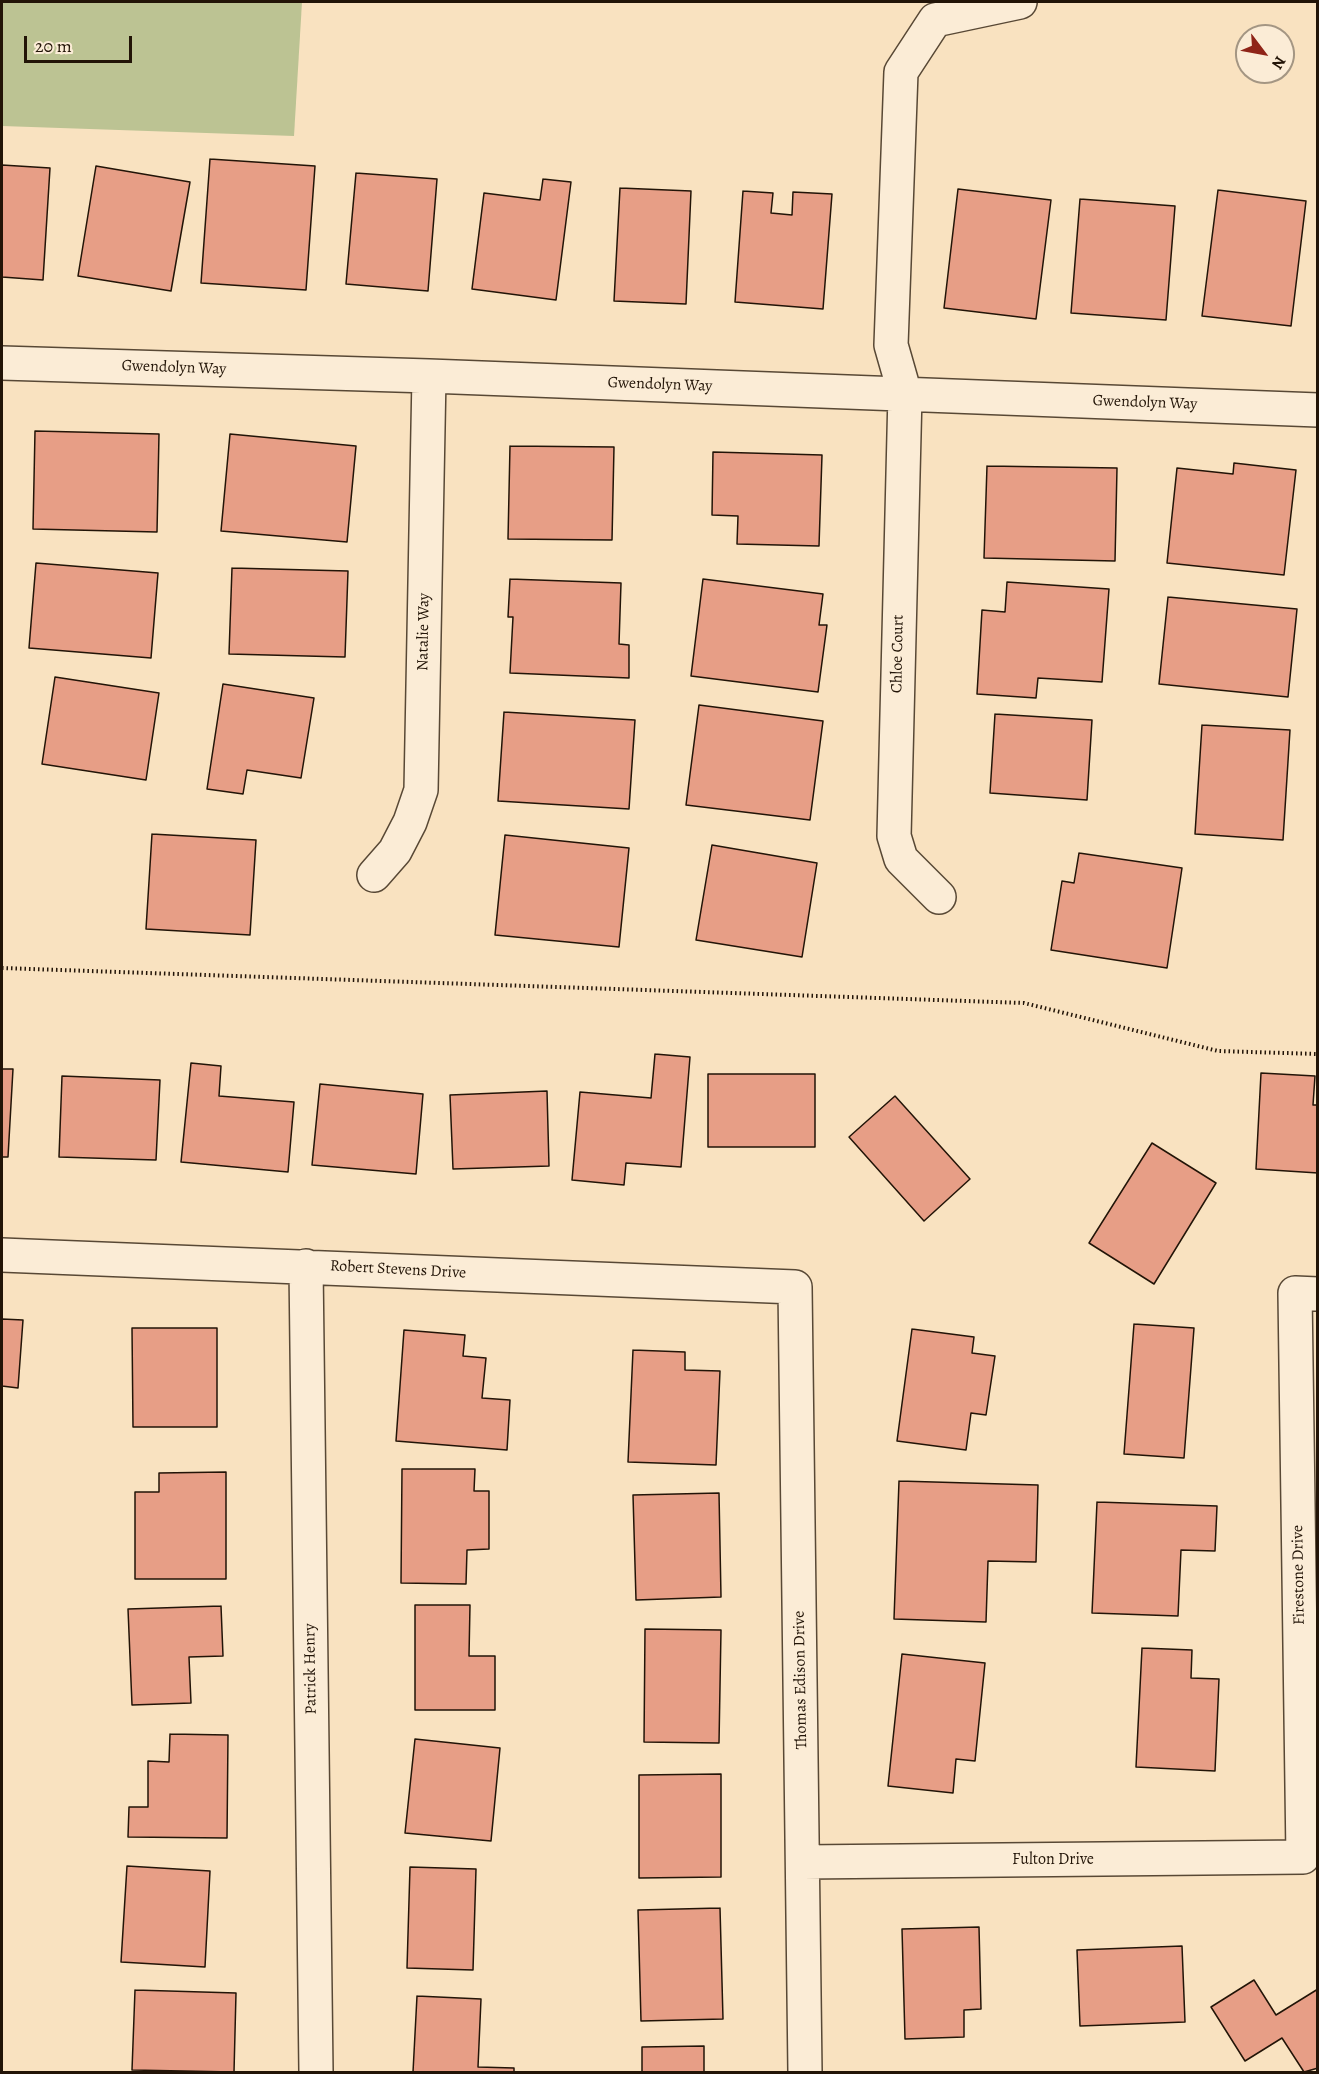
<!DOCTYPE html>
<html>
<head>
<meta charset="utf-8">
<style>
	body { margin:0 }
	#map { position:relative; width:1319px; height:2074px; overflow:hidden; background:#f9e2c0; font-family:Alegreya,serif }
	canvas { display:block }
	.frame { position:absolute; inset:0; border:3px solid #221407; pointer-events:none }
	.north { position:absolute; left:1235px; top:24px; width:60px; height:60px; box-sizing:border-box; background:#fbecd6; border:2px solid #a49683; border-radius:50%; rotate:122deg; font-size:16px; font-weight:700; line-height:24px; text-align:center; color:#221407 }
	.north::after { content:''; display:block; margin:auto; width:21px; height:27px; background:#8f2418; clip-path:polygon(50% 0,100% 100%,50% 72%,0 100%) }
	.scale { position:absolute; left:24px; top:36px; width:108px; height:27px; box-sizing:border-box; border:3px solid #221407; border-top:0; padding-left:8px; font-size:18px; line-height:21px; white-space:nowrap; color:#221407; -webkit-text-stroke:4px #fbecd6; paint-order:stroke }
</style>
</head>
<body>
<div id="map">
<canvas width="1319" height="2074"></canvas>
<div class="frame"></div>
<div class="north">N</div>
<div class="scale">20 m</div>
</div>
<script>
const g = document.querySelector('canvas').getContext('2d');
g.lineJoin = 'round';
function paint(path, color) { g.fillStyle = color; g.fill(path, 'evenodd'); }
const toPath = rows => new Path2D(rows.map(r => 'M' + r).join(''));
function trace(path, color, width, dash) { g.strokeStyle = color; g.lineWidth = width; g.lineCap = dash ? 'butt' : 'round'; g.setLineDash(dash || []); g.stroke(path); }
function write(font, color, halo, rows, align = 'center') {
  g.font = font + ' Alegreya,serif'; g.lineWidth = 5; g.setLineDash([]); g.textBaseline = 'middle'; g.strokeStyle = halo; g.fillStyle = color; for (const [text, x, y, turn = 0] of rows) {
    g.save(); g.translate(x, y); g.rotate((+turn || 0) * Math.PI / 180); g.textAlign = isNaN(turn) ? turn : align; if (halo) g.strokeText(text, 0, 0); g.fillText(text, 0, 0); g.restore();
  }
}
const green = toPath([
	[2,2,302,2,294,136,2,126]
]);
const building = toPath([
	[210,159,315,166,306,290,201,283,210,159],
	[2,165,50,168,43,280,2,277,2,165],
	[96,166,190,182,171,291,78,276,96,166],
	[356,173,437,179,428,291,346,284,356,173],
	[543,179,571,182,556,300,472,289,484,193,540,200,543,179],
	[620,188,691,191,686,304,614,301,620,188],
	[958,189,1051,200,1036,319,944,308,958,189],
	[1218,190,1306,201,1291,326,1202,316,1218,190],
	[743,191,773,193,771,213,792,215,793,192,832,194,823,309,735,302,743,191],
	[1080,199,1175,206,1166,320,1071,313,1080,199],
	[35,431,159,434,157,532,33,529,35,431],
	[230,434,356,446,347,542,221,531,230,434],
	[510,446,614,447,612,540,508,539,510,446],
	[713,452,822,455,819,546,737,544,738,516,712,515,713,452],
	[1234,463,1296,470,1284,575,1167,563,1177,468,1233,474,1234,463],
	[987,466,1117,468,1115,561,984,558,987,466],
	[36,563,158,573,151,658,29,648,36,563],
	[232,568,348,571,345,657,229,654,232,568],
	[510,579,621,583,619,644,629,645,629,678,510,673,513,617,508,617,510,579],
	[703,579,823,594,819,625,827,625,818,692,691,676,703,579],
	[1007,582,1109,589,1102,682,1038,678,1036,698,977,694,982,610,1005,612,1007,582],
	[1168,597,1297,609,1288,697,1159,684,1168,597],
	[55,677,159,693,146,780,42,764,55,677],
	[223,684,314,698,301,778,247,770,243,794,207,789,223,684],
	[699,705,823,721,810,820,686,805,699,705],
	[504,712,635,720,629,809,498,801,504,712],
	[995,714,1092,720,1087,800,990,793,995,714],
	[1202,725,1290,730,1283,840,1195,834,1202,725],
	[152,834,256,840,250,935,146,929,152,834],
	[505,835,629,848,619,947,495,935,505,835],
	[712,845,817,863,802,957,696,940,712,845],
	[1079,853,1182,868,1167,968,1051,950,1062,881,1074,883,1079,853],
	[655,1054,690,1057,681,1167,626,1163,624,1185,572,1180,580,1092,651,1098,655,1054],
	[191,1063,221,1066,219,1096,294,1102,288,1172,181,1162,191,1063],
	[2,1069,13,1069,8,1157,2,1157,2,1069],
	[1261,1073,1315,1076,1313,1105,1318,1105,1318,1173,1256,1169,1261,1073],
	[708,1074,815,1074,815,1147,708,1147,708,1074],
	[62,1076,160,1080,156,1160,59,1157,62,1076],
	[320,1084,423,1094,416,1174,312,1165,320,1084],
	[547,1091,549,1166,453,1169,450,1095,547,1091],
	[895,1096,970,1179,924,1221,849,1137,895,1096],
	[1152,1143,1216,1183,1154,1284,1089,1243,1152,1143],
	[2,1319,23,1320,18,1388,2,1386,2,1319],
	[1134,1324,1194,1328,1184,1458,1124,1454,1134,1324],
	[132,1328,217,1328,217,1427,133,1427,132,1328],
	[912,1329,974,1337,972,1353,995,1356,986,1415,971,1413,966,1450,897,1441,912,1329],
	[404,1330,465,1335,463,1356,486,1358,482,1398,510,1400,507,1450,396,1441,404,1330],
	[633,1350,685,1352,685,1370,720,1371,716,1465,628,1462,633,1350],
	[402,1469,475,1469,474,1491,489,1491,489,1549,467,1550,466,1584,401,1583,402,1469],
	[226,1472,226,1579,135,1579,135,1492,159,1492,159,1473,226,1472],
	[899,1481,1038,1485,1036,1562,988,1561,986,1622,894,1619,899,1481],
	[719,1493,721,1597,636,1600,633,1495,719,1493],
	[1097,1502,1217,1506,1215,1551,1181,1550,1178,1616,1092,1613,1097,1502],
	[415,1605,470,1605,469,1656,495,1656,495,1710,415,1710,415,1605],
	[221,1606,223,1656,189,1657,191,1703,132,1705,128,1609,221,1606],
	[645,1629,721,1630,719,1743,644,1742,645,1629],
	[1142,1648,1192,1650,1191,1678,1219,1679,1215,1771,1136,1767,1142,1648],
	[902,1654,985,1663,975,1761,956,1759,953,1793,888,1786,902,1654],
	[170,1734,228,1735,227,1838,128,1837,129,1807,148,1807,148,1761,169,1762,170,1734],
	[415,1739,500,1748,491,1841,405,1833,415,1739],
	[721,1774,721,1877,639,1878,639,1775,721,1774],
	[127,1866,210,1871,205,1967,121,1962,127,1866],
	[410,1867,476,1869,473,1970,407,1968,410,1867],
	[720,1908,723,2019,641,2021,638,1910,720,1908],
	[979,1927,981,2009,964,2010,964,2037,905,2039,902,1929,979,1927],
	[1182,1946,1185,2022,1080,2026,1077,1950,1182,1946],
	[1254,1980,1276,2015,1318,1989,1318,2068,1304,2072,1282,2038,1245,2061,1211,2007,1254,1980],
	[135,1990,236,1993,234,2072,132,2070,135,1990],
	[417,1996,481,1999,478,2067,514,2068,514,2072,413,2072,417,1996],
	[704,2046,704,2072,642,2072,642,2047,704,2046]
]);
const path = toPath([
	[2,968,1024,1003,1218,1051,1318,1054]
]);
const minor = toPath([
	[2,363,429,376,1318,410],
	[374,875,395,851,410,822,421,790,429,376],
	[939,897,901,859,894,836,905,394,891,345,901,72,935,20,1020,2],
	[2,1255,795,1287,805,2072],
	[306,1266,316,2072],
	[803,1862,1303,1857,1295,1293,1318,1294]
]);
const streetNames = [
	["Gwendolyn Way",174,368,2],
	["Gwendolyn Way",660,385,2],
	["Gwendolyn Way",1145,403,2],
	["Natalie Way",424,632,-89],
	["Chloe Court",898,654,-89],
	["Robert Stevens Drive",398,1270,3],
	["Firestone Drive",1299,1575,-91],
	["Patrick Henry",311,1669,-91],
	["Thomas Edison Drive",801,1680,-91],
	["Fulton Drive",1053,1860]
];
paint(green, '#bcc393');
paint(building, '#e79e86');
trace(building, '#221407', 1.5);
trace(minor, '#584835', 36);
trace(path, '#221407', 4, [1.5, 3]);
trace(minor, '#fbecd6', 33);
write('16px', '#221407', '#fbecd6', streetNames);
</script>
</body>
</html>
